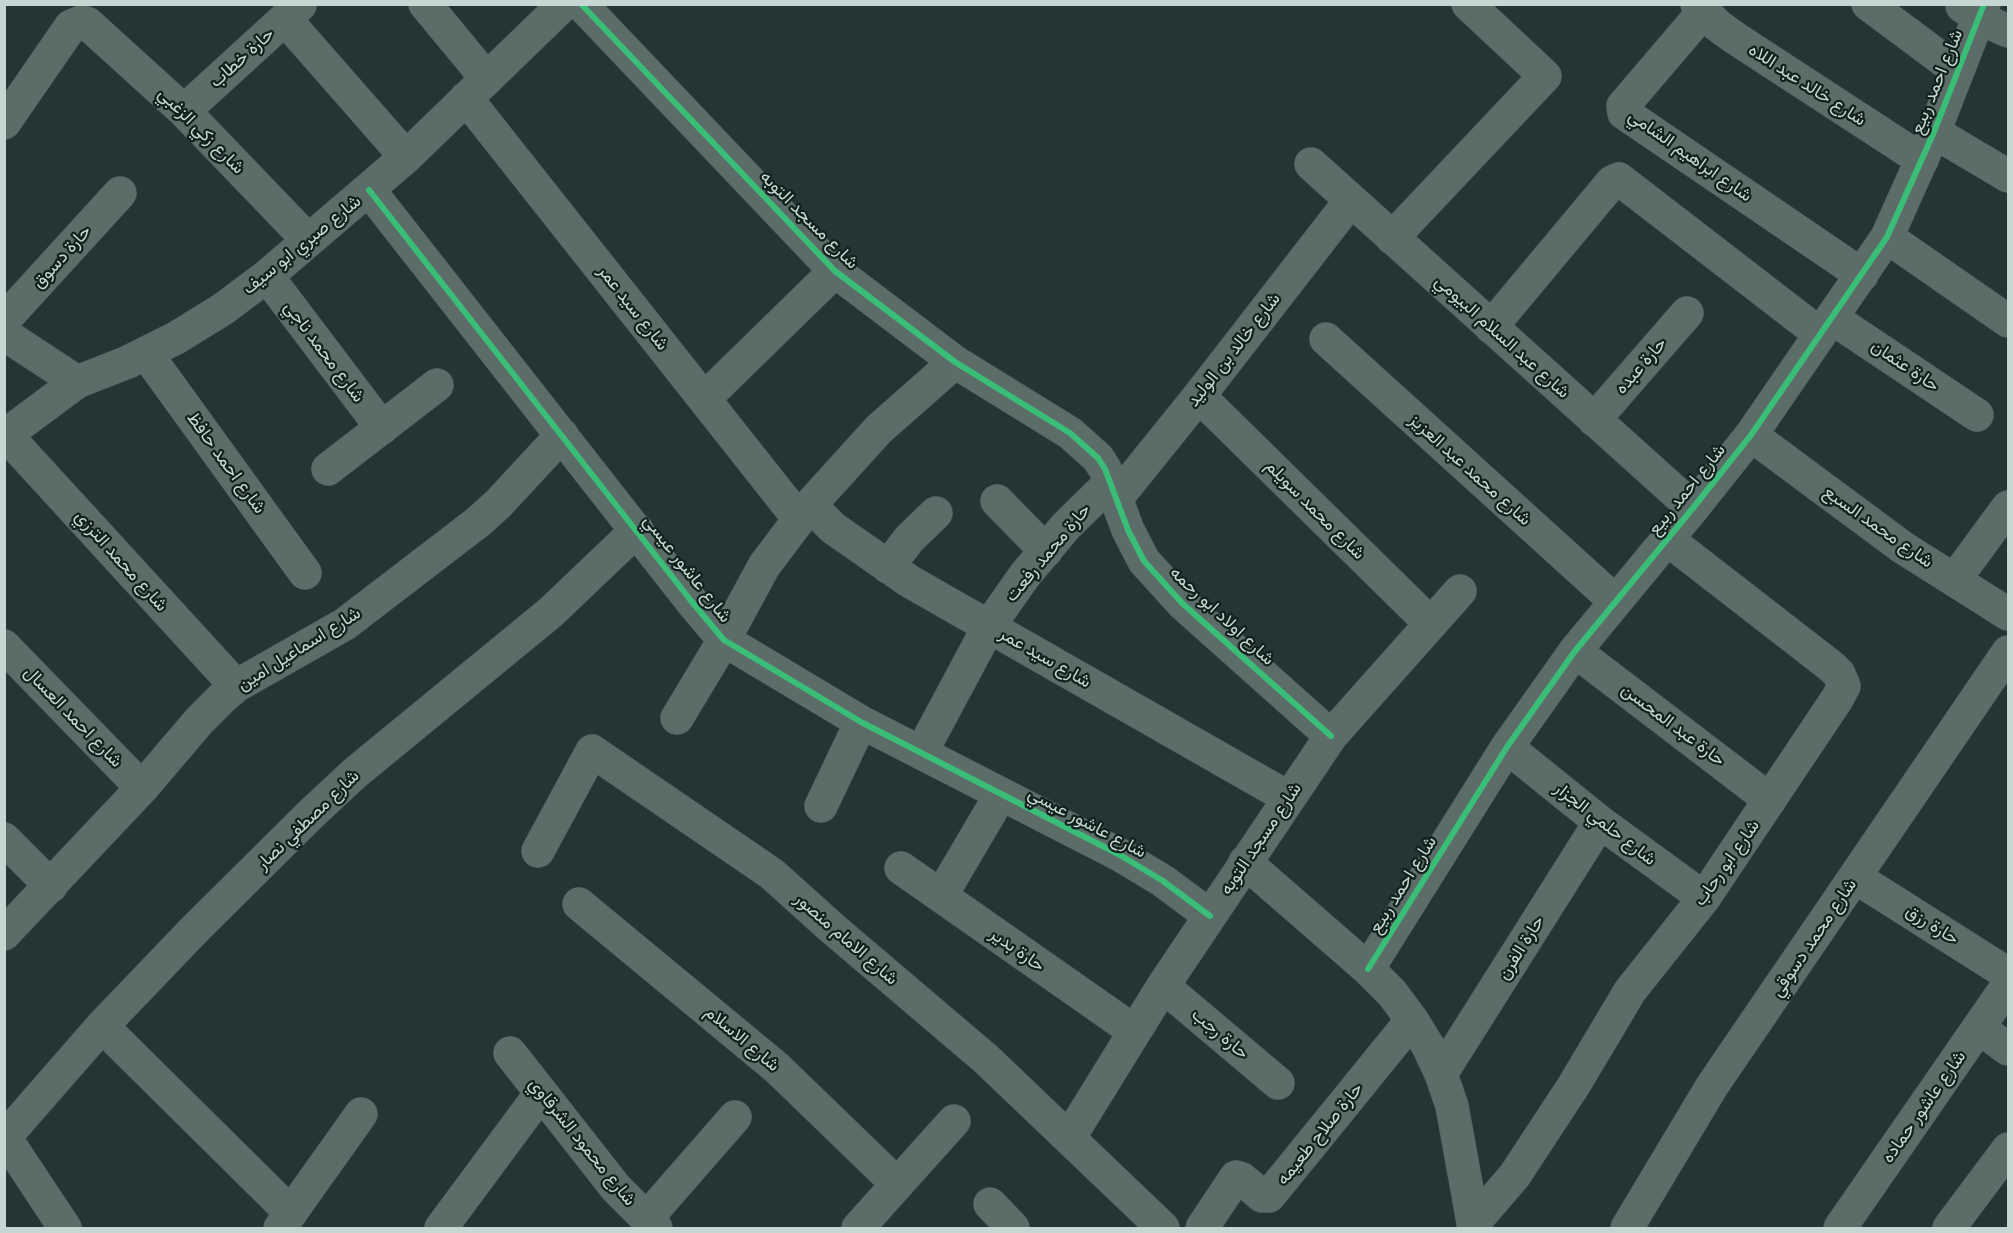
<!DOCTYPE html>
<html>
<head>
<meta charset="utf-8">
<style>
	body { margin:0 }
	#map { position:relative; width:2013px; height:1233px; overflow:hidden; background:#243633; font-family:"Open Sans",sans-serif }
	canvas { display:block }
	.frame { position:absolute; inset:0; border:6px solid #c4d7d2; pointer-events:none }
</style>
</head>
<body>
<div id="map">
<canvas width="2013" height="1233"></canvas>
<div class="frame"></div>
</div>
<script>
const g = document.querySelector('canvas').getContext('2d');
g.lineJoin = 'round';
const toPath = rows => new Path2D(rows.map(r => 'M' + r).join(''));
function trace(path, color, width, dash) { g.strokeStyle = color; g.lineWidth = width; g.lineCap = dash ? 'butt' : 'round'; g.setLineDash(dash || []); g.stroke(path); }
function write(font, color, halo, rows, align = 'center') {
  g.font = font + ' "Open Sans",Vazirmatn,sans-serif'; g.lineWidth = 4.5; g.setLineDash([]); g.textBaseline = 'middle'; g.strokeStyle = halo; g.fillStyle = color; for (const [text, x, y, turn = 0] of rows) {
    g.save(); g.translate(x, y); g.rotate((+turn || 0) * Math.PI / 180); g.textAlign = isNaN(turn) ? turn : align; if (halo) g.strokeText(text, 0, 0); g.fillText(text, 0, 0); g.restore();
  }
}
const minor = toPath([
	[425,4,487,79],
	[581,4,835,271,955,362,1070,433,1098,458,1105,469,1128,530,1144,561,1183,604,1331,736],
	[1697,4,1717,25,1735,38,1922,160],
	[1868,4,1958,71],
	[1962,6,1979,18,2008,31],
	[1704,11,1623,106,1624,113,1862,275],
	[285,19,406,157],
	[466,98,799,519],
	[184,111,300,5],
	[4,123,71,26,81,22,87,23,184,111,308,240],
	[1934,132,2008,176],
	[1311,164,1693,508],
	[369,190,692,602,724,640,861,722,1120,855,1163,881,1210,916],
	[1887,237,2008,321],
	[1392,238,1545,76,1468,4],
	[267,276,382,428],
	[1832,318,1977,415],
	[4,320,120,193],
	[1491,327,1612,182,1619,179,1820,334],
	[4,334,77,382],
	[1326,339,1615,601],
	[146,353,305,573],
	[1199,396,1430,623],
	[704,399,835,271],
	[1594,420,1687,313],
	[6,435,236,686],
	[1751,435,1902,547,2008,614],
	[4,436,77,382,128,362,176,338,223,309,267,276,406,157,564,4],
	[328,469,437,385],
	[1116,499,1199,396,1351,200],
	[997,501,1046,551],
	[810,505,833,528,909,581,1289,798],
	[888,567,909,539,936,513],
	[1955,579,2008,507],
	[4,646,142,788],
	[1575,651,1770,800],
	[677,718,724,640,764,566,810,505,879,429,955,362],
	[1507,747,1600,822,1704,898],
	[921,753,989,626,1025,575,1066,526,1111,482],
	[821,806,861,722],
	[4,839,51,886],
	[538,851,592,751,772,874,832,928,986,1059,1163,1228],
	[1245,862,1368,969,1392,993,1412,1020,1428,1046,1441,1074,1452,1106,1474,1228],
	[901,868,1134,1031],
	[1855,877,2008,974],
	[941,896,1001,794],
	[579,904,777,1068,897,1184],
	[4,934,142,788,199,721,223,697,236,686,345,624,478,522,498,504,562,435],
	[1368,969,1507,747,1575,651,1693,508,1751,435,1887,237,1934,132,1984,4],
	[1163,986,1278,1083],
	[102,1026,291,1213],
	[1979,1028,2008,1049],
	[510,1053,616,1188,656,1228],
	[1441,1074,1600,822],
	[4,1136,65,1228],
	[5,1137,102,1026,195,929,312,813,355,773,551,612,637,530],
	[1069,1138,1163,986,1331,736,1460,591],
	[990,1204,1013,1228],
	[646,1219,735,1117],
	[1473,1224,1515,1175,1574,1085,1630,991,1704,898,1837,699,1844,686,1839,674,1832,667,1667,539],
	[280,1228,361,1114],
	[441,1228,541,1093],
	[858,1228,954,1121],
	[1202,1228,1236,1177,1242,1179,1262,1196,1269,1196,1412,1020],
	[1627,1228,1712,1086,2008,652],
	[1840,1228,2008,985],
	[1949,1228,2008,1149]
]);
const cycleway = toPath([
	[581,4,835,271,955,362,1070,433,1098,458,1105,469,1128,530,1144,561,1183,604,1331,736],
	[369,190,692,602,724,640,861,722,1120,855,1163,881,1210,916],
	[1368,969,1507,747,1575,651,1693,508,1751,435,1887,237,1934,132,1984,4]
]);
const streetNames = [
	["حارة خطاب",242,58,-42],
	["شارع احمد ربيع",1937,82,-68],
	["شارع خالد عبد اللاه",1807,85,33],
	["شارع زكي الزغبي",201,131,45],
	["شارع ابراهيم الشامي",1690,156,35],
	["شارع مسجد التوبه",809,220,45],
	["شارع صبري ابو سيف",302,245,-39],
	["حارة دسوق",62,257,-48],
	["شارع سيد عمر",633,308,52],
	["شارع عبد السلام البيومي",1502,337,42],
	["شارع خالد بن الوليد",1234,350,-52],
	["شارع محمد ناجي",324,352,53],
	["حارة عبده",1641,366,-49],
	["حارة عثمان",1905,366,34],
	["شارع احمد حافظ",226,463,54],
	["شارع محمد عبد العزيز",1470,470,42],
	["شارع احمد ربيع",1687,490,-51],
	["شارع محمد سويلم",1315,510,45],
	["شارع محمد السبع",1878,527,35],
	["حارة محمد رفعت",1048,553,-50],
	["شارع محمد الترزي",121,561,48],
	["شارع عاشور عيسي",687,569,52],
	["شارع اولاد ابو رحمه",1222,616,43],
	["شارع اسماعيل امين",299,649,-32],
	["شارع سيد عمر",1045,658,30],
	["شارع احمد العسال",73,717,46],
	["حارة عبد المحسن",1673,725,37],
	["شارع مصطفي نصار",308,820,-44],
	["شارع عاشور عيسي",1087,823,28],
	["شارع حلمي الجزار",1605,824,38],
	["شارع مسجد التوبه",1261,839,-56],
	["شارع ابو رحاب",1727,863,-55],
	["شارع احمد ربيع",1403,885,-58],
	["حارة رزق",1932,925,32],
	["شارع محمد دسوقي",1814,938,-56],
	["شارع الامام منصور",846,939,41],
	["حارة الفرن",1521,948,-58],
	["حارة بدير",1017,950,35],
	["حارة رجب",1220,1034,40],
	["شارع الاسلام",742,1039,40],
	["شارع عاشور حماده",1924,1107,-55],
	["حارة صلاح طعيمه",1320,1134,-51],
	["شارع محمود الشرقاوي",582,1142,51]
];
trace(minor, '#42514f', 34);
trace(minor, '#5c6c69', 33);
trace(cycleway, '#3abd76', 6);
write('18px', '#c4d7d2', '#13211e', streetNames);
</script>
</body>
</html>
